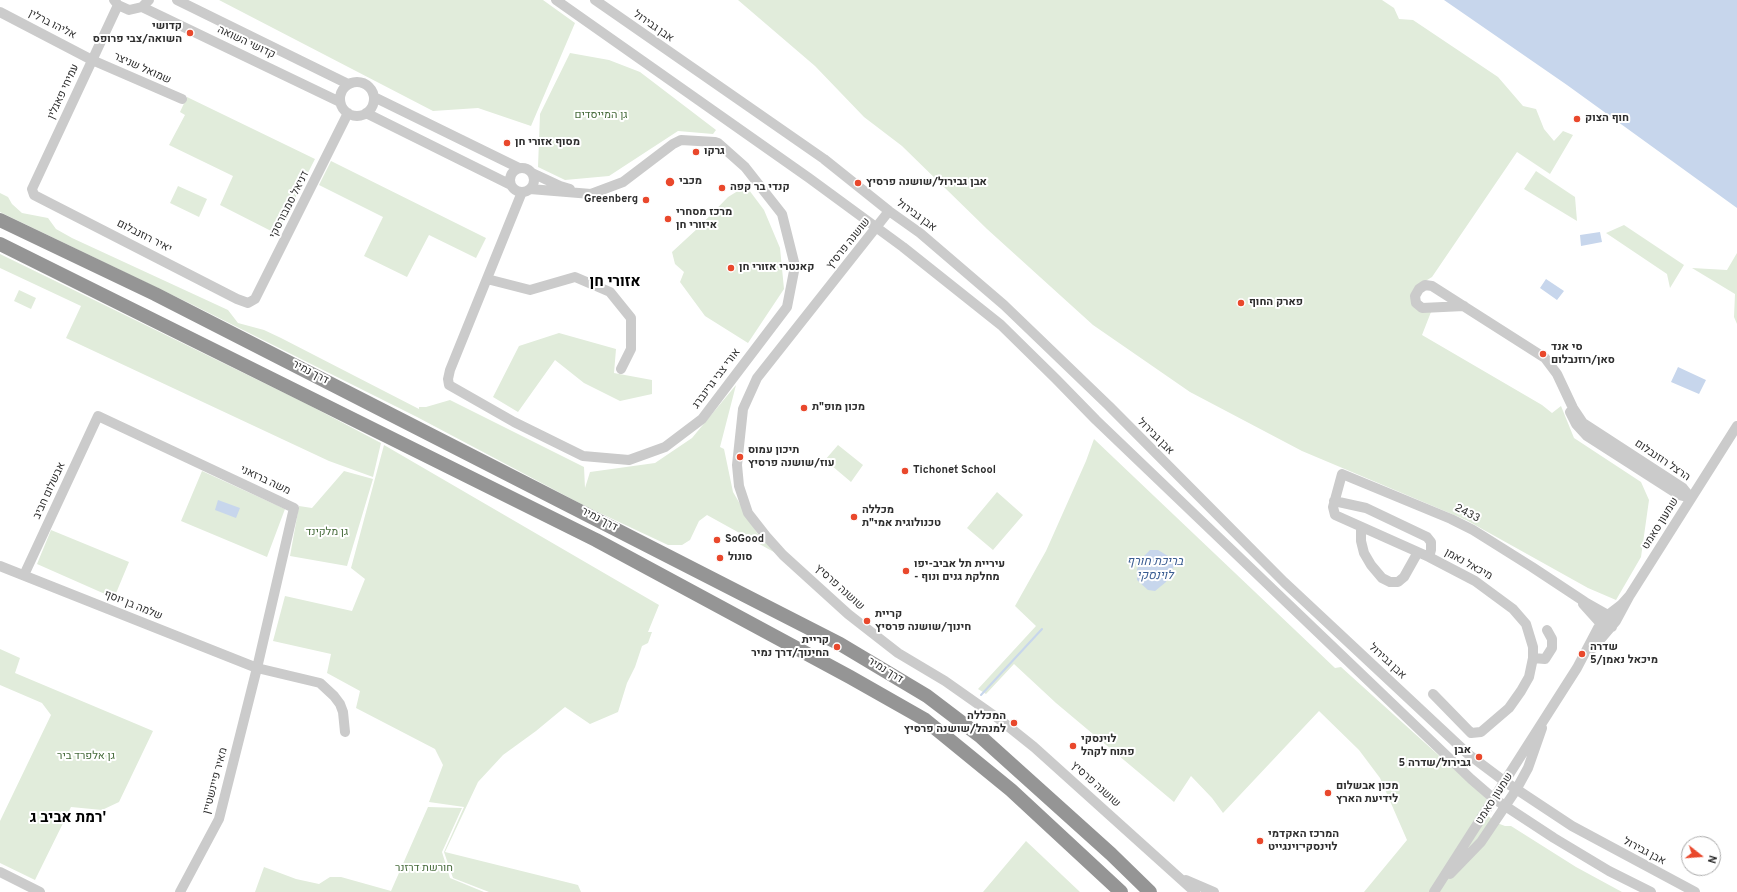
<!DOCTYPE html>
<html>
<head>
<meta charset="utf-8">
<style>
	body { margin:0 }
	#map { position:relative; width:1737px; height:892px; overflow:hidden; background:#fff; font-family:Overpass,sans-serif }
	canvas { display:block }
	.north { position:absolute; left:1681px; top:836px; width:40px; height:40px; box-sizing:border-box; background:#fff; border:1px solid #ababab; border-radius:50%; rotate:107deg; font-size:11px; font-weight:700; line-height:16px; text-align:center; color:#2e2e2e }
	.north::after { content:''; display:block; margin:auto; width:14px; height:18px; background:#e9482c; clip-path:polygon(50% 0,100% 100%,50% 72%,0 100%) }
</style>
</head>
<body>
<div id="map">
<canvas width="1737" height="892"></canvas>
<div class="north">N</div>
</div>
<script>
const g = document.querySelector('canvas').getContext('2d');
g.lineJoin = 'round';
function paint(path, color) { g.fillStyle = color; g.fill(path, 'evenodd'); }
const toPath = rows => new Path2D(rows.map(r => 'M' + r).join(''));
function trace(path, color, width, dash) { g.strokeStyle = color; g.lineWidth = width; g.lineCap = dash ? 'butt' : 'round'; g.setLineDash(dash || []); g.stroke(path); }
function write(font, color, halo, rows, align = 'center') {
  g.font = font + ' Overpass,Heebo,sans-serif'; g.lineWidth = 4; g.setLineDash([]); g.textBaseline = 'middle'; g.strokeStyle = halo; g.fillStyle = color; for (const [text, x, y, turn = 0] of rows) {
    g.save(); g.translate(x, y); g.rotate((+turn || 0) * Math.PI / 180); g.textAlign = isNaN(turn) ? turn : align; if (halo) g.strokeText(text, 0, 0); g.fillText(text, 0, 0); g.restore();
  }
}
const green = toPath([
	[219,0,543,0,575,23,531,126,478,108,433,111],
	[738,0,1382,0,1394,8,1399,19,1413,20,1498,77,1523,106,1536,109,1544,129,1554,141,1563,131,1573,135,1550,174,1517,152,1432,277,1419,285,1411,300,1431,312,1422,335,1542,405,1552,413,1561,406,1574,438,1641,482,1649,500,1641,557,1616,600,1588,588,1466,520,1302,451,1190,392,1093,325,987,229,902,146,864,117,815,66],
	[570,53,609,60,640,72,716,130,713,134,678,131,609,176,565,180,538,167,540,114],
	[187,97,315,159,277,234,220,205,233,176,169,145,185,115,180,112],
	[331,161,486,238,476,258,429,235,407,277,364,256,383,217,319,185],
	[1536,171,1575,197,1577,221,1524,189],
	[178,186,207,199,199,217,170,203],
	[746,186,764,210,780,248,784,289,748,343,705,316,680,282,684,272,675,264,672,252,698,228,728,197],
	[0,193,8,197,12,204,22,213,48,218,56,229,72,238,228,310,238,323,264,330,281,338,419,409,419,407,426,407,450,400,584,467,585,488,590,472,655,463,692,438,736,385,720,447,724,449,733,492,757,533,781,556,707,515,699,521,690,540,682,545,668,545,585,506,417,417,191,304,4,214,0,212],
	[1624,225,1684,265,1670,288,1667,274,1606,233],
	[1737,253,1737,324,1734,317,1735,294,1692,268,1727,270],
	[0,254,307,404,381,443,373,477,329,461,66,338,81,306,0,268],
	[19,290,36,298,31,309,14,301],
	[559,333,616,349,614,373,652,380,652,394,620,401,584,383,555,360,518,412,493,397,519,346],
	[1094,439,1335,668,1341,667,1487,799,1481,810,1497,823,1505,826,1511,826,1576,867,1622,892,1364,892,1407,840,1380,778,1359,750,1319,711,1223,813,1212,798,1191,776,1174,802,1056,703,1014,664,986,694,978,689,1036,626,1015,606,1046,551,1086,461],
	[384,445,659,605,648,632,652,632,648,643,642,646,635,667,627,683,618,712,590,724,565,707,536,731,503,755,478,782,445,852,578,885,581,892,489,892,453,878,444,852,464,807,429,802,443,765,435,749,356,708,360,691,327,673,331,654,273,641,285,596,352,611,365,579,351,568],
	[838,445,863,465,851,482,825,460],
	[202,471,285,509,267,557,181,521],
	[344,471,373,479,347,566,290,556,299,506,312,508],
	[997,492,1023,515,993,550,967,528],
	[51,530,129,562,114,598,37,564],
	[0,649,20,658,15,673,153,731,119,802,102,810,71,807,35,880,0,863,0,821,51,715,42,703,0,685],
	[428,807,462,808,442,852,450,878,484,892,255,892,264,867,296,879,319,884,330,877,341,877,391,891],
	[1026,841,1080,892,983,892]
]);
const water = toPath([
	[1444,0,1737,0,1737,208,1567,85],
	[1600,232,1602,242,1581,246,1580,235],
	[1546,279,1564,291,1557,300,1540,288],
	[1678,367,1706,380,1699,394,1671,382],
	[218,500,240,508,236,518,215,510],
	[1150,550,1158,550,1168,556,1174,566,1166,582,1155,591,1148,590,1137,580,1137,569,1144,556]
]);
const stream = toPath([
	[981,695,1042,629]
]);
const minor = toPath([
	[114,0,118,5,129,10,142,7,149,0],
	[177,0,348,84],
	[556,0,809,178,903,247,1001,325,1056,379,1096,420,1471,779,1493,798,1554,838,1609,871,1651,892],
	[595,0,824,159,889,211,920,233,1004,305,1109,406,1284,582,1468,754,1504,781,1572,826,1695,892],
	[118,5,32,189,34,195,237,299,248,303,255,299,348,113],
	[142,7,340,102],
	[0,12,92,60,182,99],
	'340 99a17 17 0 1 1 34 0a17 17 0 1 1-34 0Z',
	[374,97,519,168],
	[366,113,511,185],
	'510 180a12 12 0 1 1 24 0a12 12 0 1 1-24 0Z',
	[532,173,560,186,570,189],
	[522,192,450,370,448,379,449,385,514,422,583,456,629,460,665,447,702,419,787,307,795,266,782,214,745,167,718,143,715,142,681,140,673,144,623,182,591,194,530,189],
	[889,211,757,378,743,409,737,465,739,486,748,513,766,536,783,555,848,614,898,653,945,681,999,719,1034,747,1195,892],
	[487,279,530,290,575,277,610,292,631,318,631,349,621,369],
	[1464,306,1422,308,1416,303,1415,296,1419,289,1425,285,1432,286,1545,358,1557,374,1573,408,1583,423,1683,488,1691,498],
	[1570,412,1576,424,1587,436,1679,495,1691,498],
	[1334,501,1366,508,1427,537,1431,542,1431,550,1429,557,1475,581,1513,609,1526,624,1533,647,1533,658,1545,659,1552,648,1552,639,1547,630],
	[1361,528,1361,541,1364,553,1371,565,1382,578,1390,582,1398,582,1404,577,1418,552],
	[1429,557,1335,515,1333,507,1342,474,1451,519,1473,530,1532,567,1585,602,1608,615,1612,627],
	[0,566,257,668,320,683,334,696,340,704,343,712,345,732],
	[24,575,98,416,294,508,257,668,219,819,180,892],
	[1583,604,1601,624,1606,626],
	[1593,648,1616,621,1630,595,1737,426],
	[1433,694,1471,733,1481,732,1509,708,1521,691,1529,677,1533,658],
	[0,872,40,892],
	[1450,874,1481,842,1516,790,1528,768,1542,728],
	[1186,880,1214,892],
	[1434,892,1577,668,1598,628,1608,615,1621,605,1630,595]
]);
const highway = toPath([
	[0,220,155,294,840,644,927,696,981,737,1111,854,1150,892],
	[0,244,596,540,850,677,924,719,1011,790,1121,892]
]);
const markers = [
	[190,33,4,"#e9482c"],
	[1577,119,4,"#e9482c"],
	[507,143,4,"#e9482c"],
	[696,152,4,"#e9482c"],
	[670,182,5,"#e9482c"],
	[858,183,4,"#e9482c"],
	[722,188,4,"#e9482c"],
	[646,200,4,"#e9482c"],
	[668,219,4,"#e9482c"],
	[731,268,4,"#e9482c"],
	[1241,303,4,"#e9482c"],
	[1543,354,4,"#e9482c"],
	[804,408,4,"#e9482c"],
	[740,457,4,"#e9482c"],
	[905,471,4,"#e9482c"],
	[854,517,4,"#e9482c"],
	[717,540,4,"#e9482c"],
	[720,558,4,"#e9482c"],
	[906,571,4,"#e9482c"],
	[867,621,4,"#e9482c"],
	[837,647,4,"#e9482c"],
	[1582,654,4,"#e9482c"],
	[1014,723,4,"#e9482c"],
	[1073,746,4,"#e9482c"],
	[1479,757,4,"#e9482c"],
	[1328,793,4,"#e9482c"],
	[1260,841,4,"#e9482c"]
];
const streetNames = [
	["אליהו ברלין",52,25,27],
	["אבן גבירול",653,27,35],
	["קדושי השואה",246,43,25],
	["שמואל שניצר",142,69,24],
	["עמיחי פאגלין",64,92,-65],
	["דניאל סמבורסקי",290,205,-63],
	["אבן גבירול",916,216,36],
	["יאיר רוזנבלום",144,237,27],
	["שושנה פרסיץ",849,244,-51],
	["דרך נמיר",310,373,27],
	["אורי צבי גרינברג",717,379,-53],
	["אבן גבירול",1155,437,45],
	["הרצל רוזנבלום",1662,461,34],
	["משה ברזאני",265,481,25],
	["אבשלום חביב",50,491,-65],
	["2433",1467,514,27],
	["דרך נמיר",599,520,27],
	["שמעון סאמט",1661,524,-58],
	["מיכאל נאמן",1468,565,29],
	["שושנה פרסיץ",839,588,42],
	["שלמה בן יוסף",133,606,22],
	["אבן גבירול",1387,662,43],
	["דרך נמיר",885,671,31],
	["מאיר פיינשטיין",216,781,-75],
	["שושנה פרסיץ",1095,785,42],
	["שמעון סאמט",1495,799,-57],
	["אבן גבירול",1644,852,28]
];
const poiNames = [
	["קדושי",182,27,"right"],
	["השואה/צבי פרופס",182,40,"right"],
	["חוף הצוק",1585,119],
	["מסוף אזורי חן",515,143],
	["גרקו",704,152],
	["מכבי",679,182],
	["אבן גבירול/שושנה פרסיץ",866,183],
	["קנדי בר קפה",730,188],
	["Greenberg",638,200,"right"],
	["מרכז מסחרי",676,213],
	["איזורי חן",676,226],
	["קאנטרי אזורי חן",739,268],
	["פארק החוף",1249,303],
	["סי אנד",1551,348],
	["סאן/רוזנבלום",1551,361],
	["מכון מופ\"ת",812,408],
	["תיכון עמוס",748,451],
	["עוז/שושנה פרסיץ",748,464],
	["Tichonet School",913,471],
	["מכללה",862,511],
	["טכנולוגית אמי\"ת",862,524],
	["SoGood",725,540],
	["סונול",728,558],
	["עיריית תל אביב-יפו",914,565],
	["- מחלקת גנים ונוף",914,578],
	["קריית",875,615],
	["חינוך/שושנה פרסיץ",875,628],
	["קריית",829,641,"right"],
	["החינוך/דרך נמיר",829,654,"right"],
	["שדרה",1590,648],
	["5/מיכאל נאמן",1590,661],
	["המכללה",1006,717,"right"],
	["למנהל/שושנה פרסיץ",1006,730,"right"],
	["לוינסקי",1081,740],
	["פתוח לקהל",1081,753],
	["אבן",1471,751,"right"],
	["גבירול/שדרה 5",1471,764,"right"],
	["מכון אבשלום",1336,787],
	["לידיעת הארץ",1336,800],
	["המרכז האקדמי",1268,835],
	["לוינסקי־וינגייט",1268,848]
];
const parkNames = [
	["גן המייסדים",601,116],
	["גן מלקינד",327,533],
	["גן אלפרד ביר",86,757],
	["חורשת דרזנר",424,869]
];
const waterNames = [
	["בריכת חורף",1155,563],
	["לוינסקי",1155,577]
];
const districtNames = [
	["אזורי חן",615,283],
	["רמת אביב ג'",68,819]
];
paint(green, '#e1ecdb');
paint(water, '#c7d6ec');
trace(stream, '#c7d6ec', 2);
trace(minor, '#cbcbcb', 10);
trace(highway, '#959595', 14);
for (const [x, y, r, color] of markers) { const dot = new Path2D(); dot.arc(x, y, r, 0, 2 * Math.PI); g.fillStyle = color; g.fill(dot); trace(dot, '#fff', 1.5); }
write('11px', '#2e2e2e', '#fff', streetNames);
write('bold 11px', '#2e2e2e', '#fff', poiNames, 'left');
write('11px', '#466b3b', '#fff', parkNames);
write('italic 12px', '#3a5d92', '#fff', waterNames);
write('bold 15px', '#000', '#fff', districtNames);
</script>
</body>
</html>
